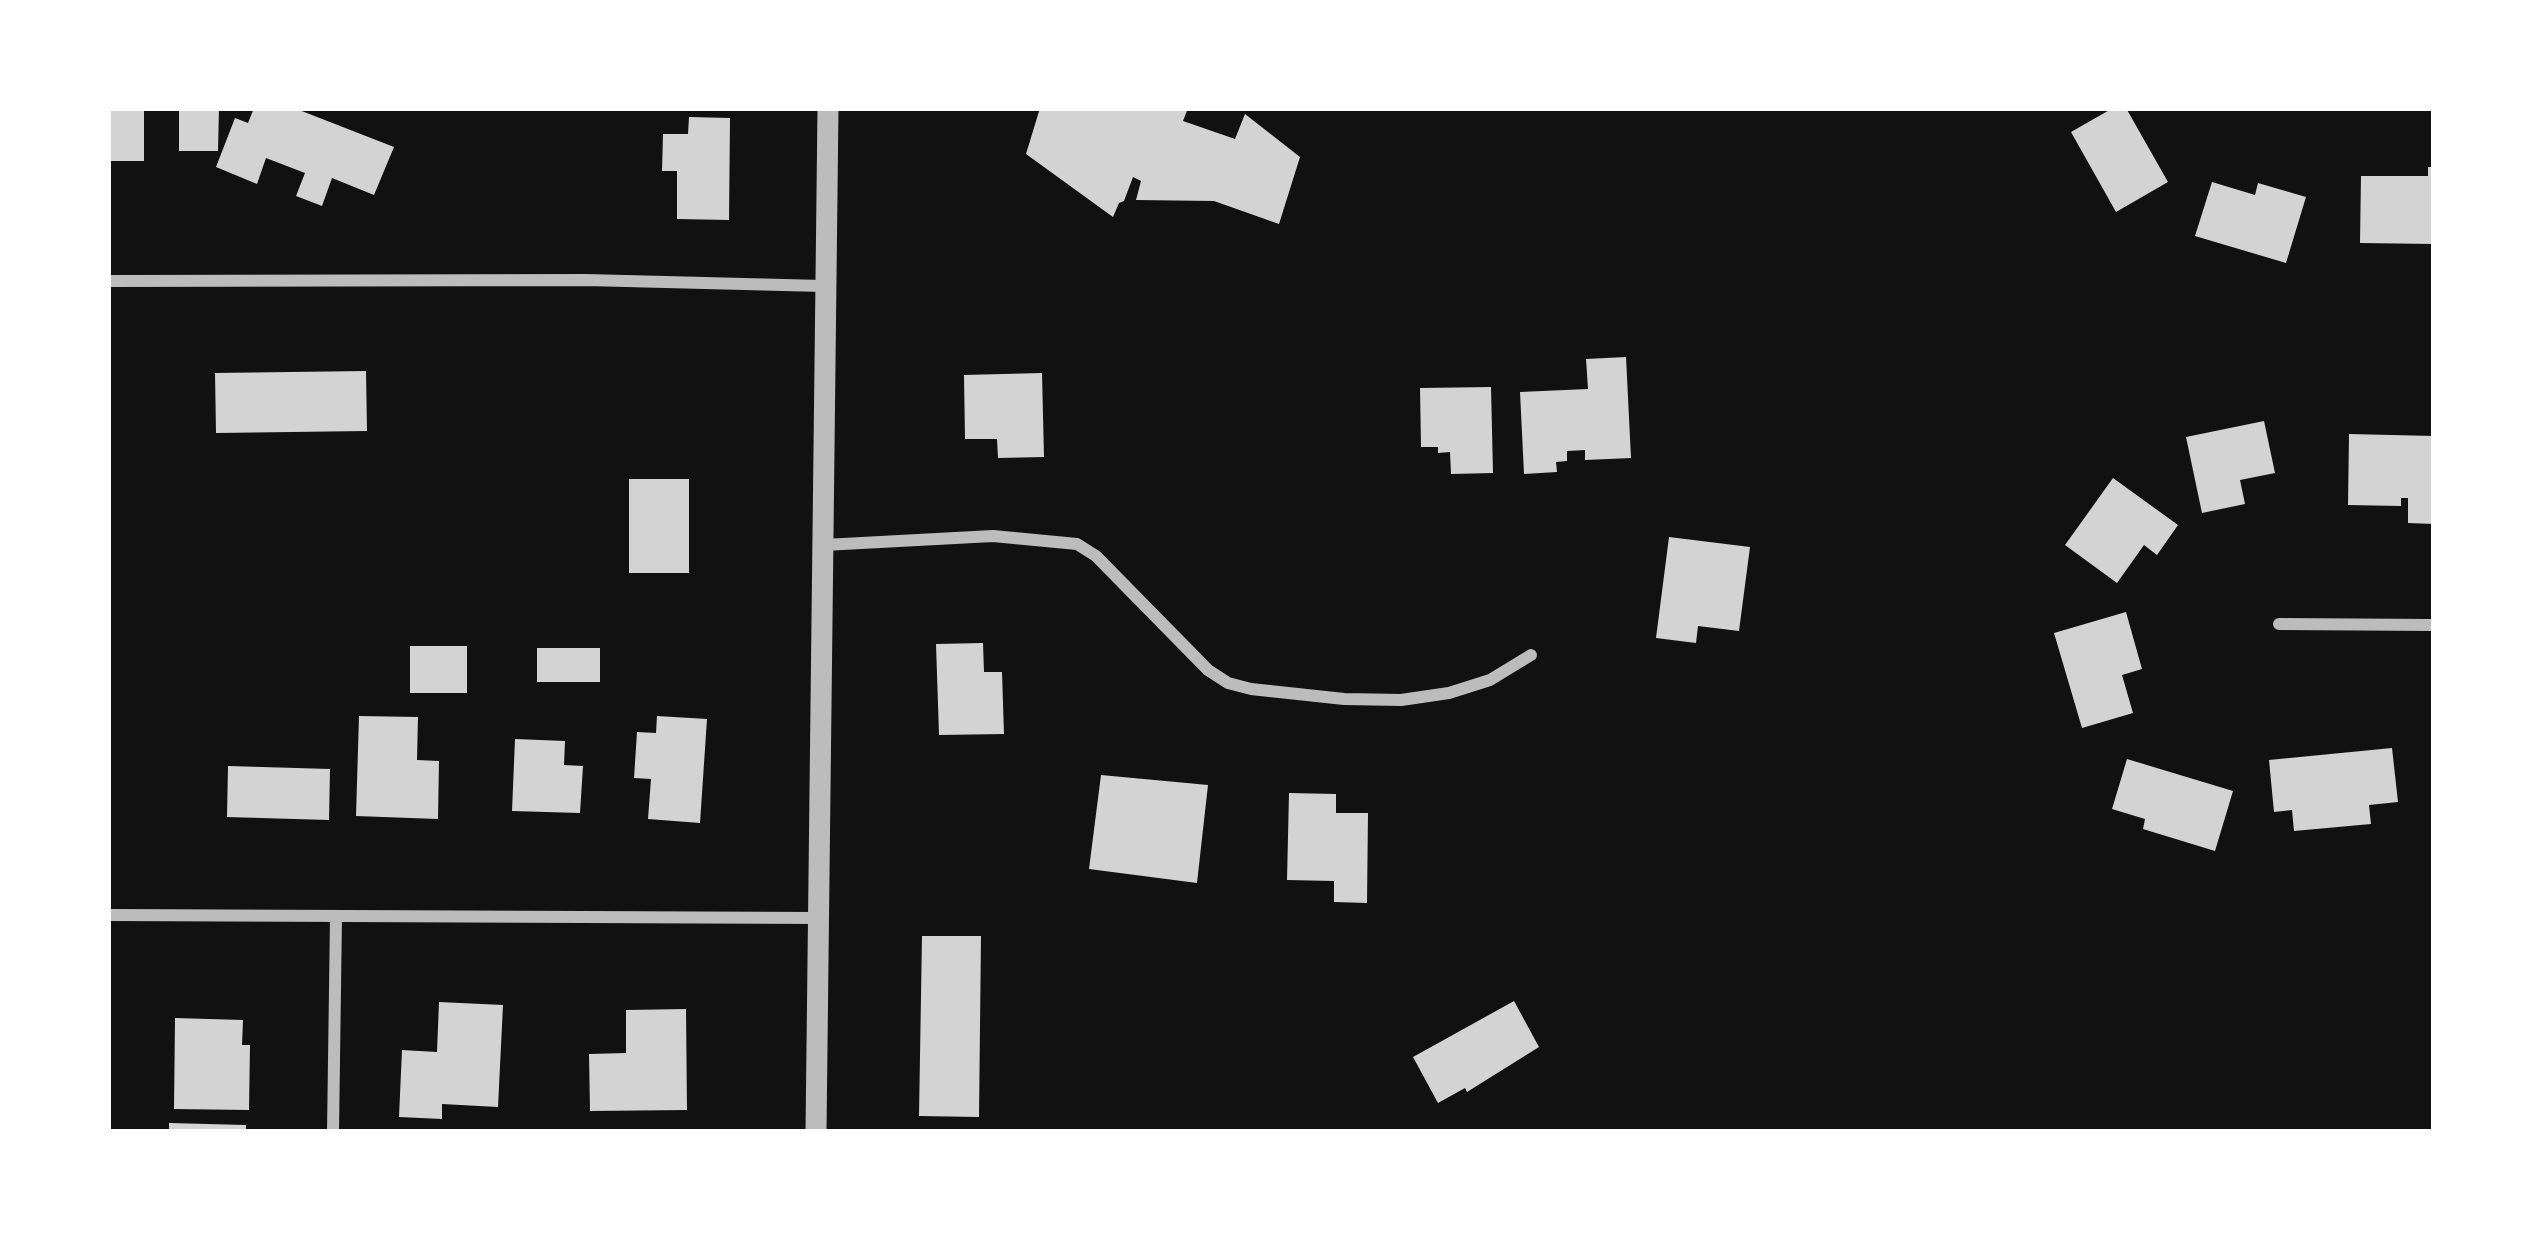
<!DOCTYPE html>
<html>
<head>
<meta charset="utf-8">
<style>
	body { margin:0 }
	#map { position:relative; width:2542px; height:1240px; overflow:hidden; background:#111; font-family:"Noto Sans",sans-serif }
	canvas { display:block }
	.frame { position:absolute; inset:0; border:111px solid #fff; pointer-events:none }
</style>
</head>
<body>
<div id="map">
<canvas width="2542" height="1240"></canvas>
<div class="frame"></div>
</div>
<script>
const g = document.querySelector('canvas').getContext('2d');
g.lineJoin = 'round';
function paint(path, color) { g.fillStyle = color; g.fill(path, 'evenodd'); }
const toPath = rows => new Path2D(rows.map(r => 'M' + r).join(''));
function trace(path, color, width, dash) { g.strokeStyle = color; g.lineWidth = width; g.lineCap = dash ? 'butt' : 'round'; g.setLineDash(dash || []); g.stroke(path); }
const building = toPath([
	[108,108,144,108,144,161,108,161],
	[179,108,219,108,218,151,179,151],
	[254,108,294,108,394,147,374,195,332,178,322,206,296,196,305,173,266,158,257,184,216,167,235,118,248,123],
	[1040,108,1188,108,1183,121,1235,139,1245,114,1300,157,1279,224,1214,201,1136,200,1141,181,1133,177,1124,201,1119,203,1113,217,1026,154],
	[2113,108,2126,108,2168,182,2116,212,2071,132],
	[689,117,730,118,729,220,677,219,677,171,662,171,663,134,688,134],
	[2428,167,2434,167,2434,244,2360,243,2361,176,2428,176],
	[2212,182,2255,195,2258,183,2306,197,2286,263,2195,236],
	[1626,357,1631,458,1585,460,1585,450,1567,451,1567,461,1556,462,1557,472,1524,474,1520,392,1588,389,1586,359],
	[366,371,367,431,216,433,215,373],
	[1042,373,1044,457,998,458,997,439,965,439,964,375],
	[1491,387,1493,473,1451,474,1450,452,1438,453,1438,447,1421,447,1420,388],
	[2264,421,2275,473,2240,480,2245,504,2202,513,2186,437],
	[2349,434,2434,436,2434,524,2408,523,2408,498,2401,498,2401,506,2348,505],
	[2113,478,2178,525,2157,555,2144,545,2117,583,2065,545],
	[629,479,689,479,689,573,629,573],
	[1669,537,1750,547,1739,631,1698,626,1696,643,1656,638],
	[2126,612,2142,669,2122,675,2133,713,2082,728,2054,633],
	[983,643,984,672,1002,672,1004,734,939,735,936,644],
	[410,646,467,646,467,693,410,693],
	[537,648,600,648,600,682,537,682],
	[359,716,418,717,417,760,439,761,438,819,356,816],
	[657,716,707,719,700,823,648,819,651,779,634,778,637,732,656,733],
	[515,739,565,741,564,765,583,766,580,813,512,811],
	[2392,748,2398,802,2369,805,2371,824,2294,831,2292,810,2274,812,2269,760],
	[2127,759,2233,791,2215,851,2143,829,2145,819,2112,809],
	[228,766,330,769,329,820,227,817],
	[1101,775,1208,785,1197,883,1089,869],
	[1289,793,1336,794,1336,813,1368,813,1367,903,1334,902,1334,881,1287,880],
	[922,936,981,936,979,1117,919,1116],
	[1514,1001,1539,1047,1467,1092,1465,1088,1438,1103,1413,1057],
	[439,1002,503,1005,498,1107,442,1104,442,1119,399,1117,402,1050,437,1052],
	[686,1009,687,1110,590,1111,589,1054,626,1053,626,1010],
	[175,1018,243,1020,242,1045,250,1045,249,1110,174,1109],
	[169,1123,246,1125,246,1132,169,1132]
]);
const minor = toPath([
	[108,281,586,280,823,286],
	[824,545,993,536,1077,544,1096,556,1208,670,1228,683,1251,689,1344,699,1401,700,1449,693,1490,680,1531,655],
	[2279,624,2434,625],
	[108,915,819,918],
	[333,1132,336,917]
]);
const tertiary = toPath([
	[816,1132,828,108]
]);
paint(building, '#d3d3d3');
trace(minor, '#bcbcbc', 12);
trace(tertiary, '#bcbcbc', 21);
</script>
</body>
</html>
